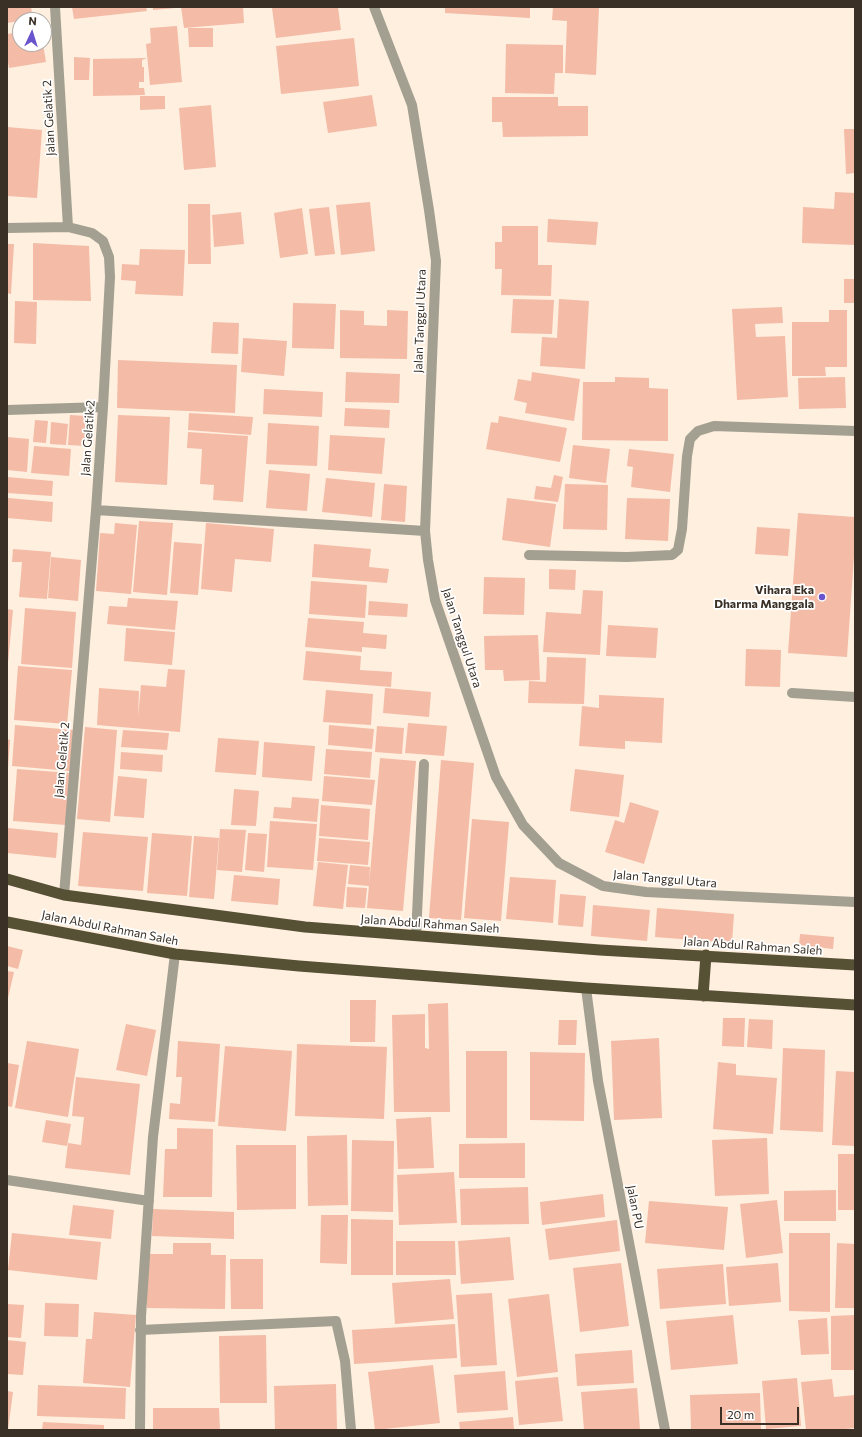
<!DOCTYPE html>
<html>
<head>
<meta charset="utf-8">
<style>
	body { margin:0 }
	#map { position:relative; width:862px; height:1437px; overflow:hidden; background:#ffefdf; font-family:Commissioner,sans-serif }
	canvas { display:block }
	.frame { position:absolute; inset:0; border:8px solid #3a3025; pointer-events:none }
	.north { position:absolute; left:12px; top:12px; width:40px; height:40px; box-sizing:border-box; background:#fff; border:1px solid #b0aca8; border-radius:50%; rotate:4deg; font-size:11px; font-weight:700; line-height:16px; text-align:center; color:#3a3025 }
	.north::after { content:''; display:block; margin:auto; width:14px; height:18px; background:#6a54ce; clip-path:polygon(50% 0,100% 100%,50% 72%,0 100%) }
	.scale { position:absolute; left:720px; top:1407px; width:79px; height:18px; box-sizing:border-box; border:2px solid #3a3025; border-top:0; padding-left:5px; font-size:12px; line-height:14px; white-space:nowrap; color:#3a3025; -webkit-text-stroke:3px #fff; paint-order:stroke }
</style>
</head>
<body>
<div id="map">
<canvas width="862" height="1437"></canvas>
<div class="frame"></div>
<div class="north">N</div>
<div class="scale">20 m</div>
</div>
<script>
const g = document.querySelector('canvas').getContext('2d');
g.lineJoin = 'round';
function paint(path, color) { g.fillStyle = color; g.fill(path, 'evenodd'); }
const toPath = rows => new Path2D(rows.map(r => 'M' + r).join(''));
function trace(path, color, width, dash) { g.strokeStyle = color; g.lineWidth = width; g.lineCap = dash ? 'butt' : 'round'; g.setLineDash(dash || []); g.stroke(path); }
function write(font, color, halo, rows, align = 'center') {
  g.font = font + ' Commissioner,sans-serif'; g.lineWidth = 3.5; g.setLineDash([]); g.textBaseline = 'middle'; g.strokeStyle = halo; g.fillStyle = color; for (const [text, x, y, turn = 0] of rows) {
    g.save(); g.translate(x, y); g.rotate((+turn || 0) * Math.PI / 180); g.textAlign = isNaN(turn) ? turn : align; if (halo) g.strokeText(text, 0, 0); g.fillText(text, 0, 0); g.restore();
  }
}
const building = toPath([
	[7,7,31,7,33,20,20,20,20,21,7,23],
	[72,7,146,7,147,11,74,19],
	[153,7,176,7,176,8,153,10],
	[181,7,243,7,244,23,184,28],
	[280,7,338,7,341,30,276,38,272,8],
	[445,7,530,7,530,18,445,13],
	[553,7,599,7,596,75,565,73,567,21,552,20],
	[177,26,182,82,150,85,146,44,151,43,150,28],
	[188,28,213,28,213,47,189,47],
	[20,32,20,44,43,44,46,62,9,68,7,56,7,34],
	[354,38,359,86,281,94,276,46],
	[506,44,563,45,563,73,555,73,554,94,505,93],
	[74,57,90,58,89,80,74,80],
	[147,58,142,60,142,67,144,67,144,82,139,82,139,88,144,88,145,95,93,96,93,59],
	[372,95,377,126,328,133,323,102],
	[140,96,165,96,165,109,140,110],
	[492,97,558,97,558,106,588,106,588,136,503,137,502,122,492,122],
	[211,105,216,167,184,170,179,108],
	[7,127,42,130,37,198,7,196],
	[844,129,855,129,855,173,846,174],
	[835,192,855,193,855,245,802,243,803,207,834,209],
	[370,202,375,251,341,255,336,205],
	[188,204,210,204,211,264,188,264],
	[329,207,335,254,315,256,309,209],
	[302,208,308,254,280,258,274,213],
	[241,212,244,244,214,247,212,215],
	[548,219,598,222,596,245,547,242],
	[502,226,538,226,538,265,552,265,551,296,501,295,502,269,495,269,495,242,502,242],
	[33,243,89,246,91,301,33,300],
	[7,244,14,244,11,294,7,293],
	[140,249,185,250,183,296,135,294,136,281,121,280,122,264,139,265],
	[844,279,855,279,855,303,844,303],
	[513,299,554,300,552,334,511,333],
	[559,299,589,301,585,369,540,366,542,337,557,338],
	[15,301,37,302,36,344,14,343],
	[293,303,336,304,334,349,292,348],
	[782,307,783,323,755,324,756,337,785,336,788,397,737,400,732,309],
	[340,310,364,311,364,325,387,326,387,310,408,311,407,359,340,358],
	[829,310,847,310,847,367,825,367,826,376,792,376,792,322,829,322],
	[213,322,239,323,238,354,211,353],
	[243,338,287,341,284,376,241,372],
	[118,360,237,365,235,413,117,408],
	[346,372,400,374,399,403,345,402],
	[532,372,580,379,574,421,525,413,527,403,514,400,518,379,531,381],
	[615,377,649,378,649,388,668,389,668,441,582,440,583,382,615,382],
	[845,377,846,408,799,409,798,378],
	[264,389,323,392,322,417,263,414],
	[345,408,390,410,389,428,344,426],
	[189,413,253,417,251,435,188,430],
	[70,415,87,416,85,446,68,445],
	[118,415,170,417,167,485,115,482],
	[499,416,567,428,560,462,486,449,491,422,498,423],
	[35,420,48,421,46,443,33,442],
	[51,422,68,424,66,445,50,444],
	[268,423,319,426,317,466,266,464],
	[188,432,248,436,243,502,213,500,214,485,200,484,202,449,187,448],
	[330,435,385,438,382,474,328,470],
	[7,437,29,439,27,472,7,470],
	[573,445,610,449,606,483,569,478],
	[34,446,71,449,69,476,31,473],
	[629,449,674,454,670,492,631,487,633,467,627,466],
	[269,470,310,474,307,511,266,508],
	[554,475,563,477,558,502,534,499,536,486,551,488],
	[7,477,53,481,52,496,7,493],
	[326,478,375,483,372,517,322,512],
	[384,484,407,486,405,522,381,520],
	[565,484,608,485,607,530,563,529],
	[8,498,53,502,52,522,7,518],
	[507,498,556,504,550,547,502,540],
	[627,498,670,499,668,541,625,539],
	[798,513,855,517,855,542,847,657,788,653],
	[139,521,173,523,167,595,133,592],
	[115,523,137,525,131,594,96,591,100,533,114,534],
	[206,523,274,529,271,562,235,559,232,592,201,589],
	[757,527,790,529,788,556,755,554],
	[174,542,202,544,198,595,170,593],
	[314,544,371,549,369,567,389,569,387,583,312,577],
	[13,549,51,552,47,599,19,597,22,562,12,562],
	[51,557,81,560,78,601,48,598],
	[549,569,576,570,575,590,549,589],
	[484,577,525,578,524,615,483,614],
	[311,581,367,585,365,618,309,614],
	[583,590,603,591,600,655,543,652,546,612,581,614],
	[128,598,178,601,175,630,107,624,109,606,127,607],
	[369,601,408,604,407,617,368,615],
	[25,608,76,612,72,668,21,664],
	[7,609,13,610,8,663,7,663],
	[308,618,364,622,363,633,387,635,386,649,362,647,362,652,305,647],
	[608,625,658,628,656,658,606,656],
	[126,628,175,632,172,665,124,661],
	[538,635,540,680,504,681,503,670,485,670,484,636],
	[746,649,781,650,780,687,745,686],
	[306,651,361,656,360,670,392,672,391,687,303,680],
	[547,657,586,658,584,704,528,703,529,681,546,682],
	[18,666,72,670,67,724,14,720],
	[168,669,185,670,180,732,97,725,99,688,139,691,138,717,141,685,166,687],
	[385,688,431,692,429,717,383,713],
	[326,690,373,694,371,725,323,722],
	[599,695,664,698,662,743,625,741,625,749,579,746,582,706,599,708],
	[408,723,447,726,444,756,405,753],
	[15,725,73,730,70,771,12,766],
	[329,725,374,729,372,749,328,745],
	[377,726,404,728,402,754,375,752],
	[85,727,117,730,110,822,77,819],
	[123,730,169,733,167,750,121,747],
	[218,738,259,741,256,775,215,772],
	[7,739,10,740,8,768,7,768],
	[264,742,315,746,312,781,262,777],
	[326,749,372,752,370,778,324,774],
	[121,752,163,755,162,772,120,769],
	[380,758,416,761,403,911,367,908],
	[441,760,474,763,461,920,429,918],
	[17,769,70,773,66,825,13,821],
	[575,769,624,775,619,817,570,811],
	[118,776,147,779,144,818,114,816],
	[324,776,375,780,372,805,322,801],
	[234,789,259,791,256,826,231,825],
	[292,797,319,799,317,822,273,818,274,807,291,808],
	[630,802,659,811,644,864,605,852,615,820,624,823],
	[321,805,370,809,368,840,319,836],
	[472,819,509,822,501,921,464,918],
	[270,821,317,824,313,870,267,867],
	[8,828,58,833,56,858,7,853],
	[220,829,246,830,242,872,217,870],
	[83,832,148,837,143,891,78,886],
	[152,833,192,836,187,896,147,893],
	[248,833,267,834,264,872,245,870],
	[194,836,219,838,214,899,189,897],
	[319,838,370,842,368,865,317,861],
	[318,862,348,865,343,909,313,906],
	[350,865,370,867,369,886,348,884],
	[234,875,280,879,278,905,231,901],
	[510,877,556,880,553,923,506,919],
	[347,887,367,888,365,908,346,907],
	[560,894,586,896,583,927,558,925],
	[593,905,650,910,647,941,591,936],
	[657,908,734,914,732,943,655,937],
	[800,934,834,937,833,949,799,945],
	[7,946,23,950,18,969,7,966],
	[7,971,14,972,8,998,7,998],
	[350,1000,376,1000,375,1042,350,1042],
	[448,1003,450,1112,394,1112,392,1015,425,1014,425,1048,429,1049,428,1004],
	[723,1018,745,1018,744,1047,722,1046],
	[749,1019,773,1020,772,1049,747,1047],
	[559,1020,577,1020,576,1045,558,1045],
	[126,1024,156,1030,147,1076,116,1070],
	[659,1038,662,1118,614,1120,611,1041],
	[27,1041,79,1049,68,1117,15,1108],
	[178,1041,220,1044,215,1122,169,1119,170,1103,180,1104,182,1077,176,1077],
	[297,1044,387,1047,384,1119,295,1116],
	[225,1046,292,1051,286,1131,218,1126],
	[783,1048,825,1050,823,1132,780,1130],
	[466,1051,507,1051,507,1138,466,1138],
	[530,1052,585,1053,584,1121,530,1120],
	[718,1062,736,1064,736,1075,777,1078,773,1134,713,1129],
	[7,1063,19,1065,12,1107,7,1106],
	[836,1071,855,1072,855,1146,832,1145],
	[76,1077,140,1084,130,1175,65,1168,68,1143,81,1145,84,1117,72,1116],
	[431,1117,434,1168,398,1169,396,1119],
	[46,1120,71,1124,67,1146,42,1142],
	[177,1128,213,1129,212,1197,163,1197,165,1149,177,1149],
	[347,1135,348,1205,308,1206,307,1136],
	[767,1138,769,1194,715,1196,712,1140],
	[352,1140,394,1141,393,1212,351,1211],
	[525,1143,525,1178,459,1178,459,1144],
	[236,1145,296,1145,296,1209,237,1210],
	[838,1154,855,1154,855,1210,838,1210],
	[454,1172,457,1223,399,1225,397,1175],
	[528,1187,529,1224,461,1225,460,1189],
	[836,1190,836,1221,784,1221,784,1191],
	[603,1194,605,1217,542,1225,540,1202],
	[777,1200,783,1253,746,1258,740,1204],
	[649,1201,728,1207,724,1250,645,1243],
	[73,1205,114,1210,111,1239,69,1235],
	[153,1209,234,1212,234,1239,152,1236],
	[321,1215,348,1215,347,1264,320,1263],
	[351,1219,393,1220,393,1275,351,1275],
	[617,1220,620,1251,549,1260,545,1229],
	[12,1233,101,1242,97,1280,8,1270],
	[789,1233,830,1233,830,1312,789,1311],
	[510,1237,514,1280,461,1284,458,1241],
	[396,1241,455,1241,456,1275,396,1275],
	[173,1243,211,1243,211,1255,226,1255,225,1309,147,1308,147,1254,173,1254],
	[837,1243,855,1244,855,1308,835,1308],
	[230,1259,263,1259,263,1309,231,1309],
	[621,1263,629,1326,580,1332,573,1268],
	[778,1263,781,1302,729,1306,726,1267],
	[723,1264,726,1304,660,1309,657,1269],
	[450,1279,454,1319,395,1324,392,1283],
	[492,1293,497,1365,461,1367,456,1295],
	[549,1294,558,1372,517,1377,508,1299],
	[45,1303,79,1304,78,1337,44,1336],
	[7,1304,24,1305,21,1338,7,1337],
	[94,1312,136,1315,130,1387,83,1383,86,1339,92,1339],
	[733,1315,738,1364,671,1370,666,1321],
	[855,1315,855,1370,831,1370,831,1316],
	[827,1318,829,1354,801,1355,798,1320],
	[455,1324,457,1358,354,1364,352,1330],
	[266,1335,267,1403,220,1403,219,1336],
	[7,1340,26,1342,23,1375,7,1374],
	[632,1350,634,1383,577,1386,575,1354],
	[433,1365,440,1423,375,1430,368,1372],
	[505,1371,508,1410,457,1413,454,1375],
	[558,1377,563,1421,519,1425,515,1381],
	[797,1378,801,1426,766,1429,762,1381],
	[832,1379,834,1397,855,1395,855,1428,835,1430,806,1430,801,1382],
	[336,1384,337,1430,275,1430,274,1386],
	[38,1385,126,1388,125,1419,37,1416],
	[637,1388,640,1430,584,1430,581,1392],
	[7,1391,13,1392,8,1430,7,1430],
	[760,1393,761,1430,691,1430,690,1395],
	[153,1408,219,1408,220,1430,153,1430],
	[513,1417,514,1430,460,1430,459,1422],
	[43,1422,104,1425,104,1430,42,1430]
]);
const service = toPath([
	[792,693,855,697]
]);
const minor = toPath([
	[55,7,68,227,92,233,103,241,109,257,110,277,103,407,96,510,64,895],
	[374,7,412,105,429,210,436,261,425,531,428,560,435,600,496,777,523,825,559,863,603,886,646,892,855,902],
	[7,228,68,227],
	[7,410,103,407],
	[96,510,425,531],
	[529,555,627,557,672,555,678,550,682,529,687,456,690,439,698,431,714,426,855,431],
	[416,936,424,764],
	[586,988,598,1081,665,1430],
	[7,1180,149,1201],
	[140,1330,336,1321,345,1361,351,1430],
	[140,1430,141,1316,153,1137,175,954]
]);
const trunk = toPath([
	[7,879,64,895,305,927,600,950,855,965],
	[7,922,175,954,299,966,586,988,855,1005],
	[703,996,706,955]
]);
const markers = [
	[822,597,4,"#6a54ce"]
];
const streetNames = [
	["Jalan Gelatik 2",49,118,-93],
	["Jalan Tanggul Utara",420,321,-88],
	["Jalan Gelatik 2",88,438,-86],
	["Jalan Tanggul Utara",462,638,72],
	["Jalan Gelatik 2",62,760,-85],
	["Jalan Tanggul Utara",665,879,5],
	["Jalan Abdul Rahman Saleh",430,924,4],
	["Jalan Abdul Rahman Saleh",110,928,11],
	["Jalan Abdul Rahman Saleh",753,946,4],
	["Jalan PU",635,1207,79]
];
const poiNames = [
	["Vihara Eka",814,590],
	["Dharma Manggala",814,604]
];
paint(building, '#f4bba7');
trace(service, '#a3a091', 10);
trace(minor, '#a3a091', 10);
trace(trunk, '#565035', 11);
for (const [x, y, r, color] of markers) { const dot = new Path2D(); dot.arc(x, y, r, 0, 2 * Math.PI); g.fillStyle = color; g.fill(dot); trace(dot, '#fff', 1.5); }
write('12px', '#3a3025', '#fff', streetNames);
write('bold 12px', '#3a3025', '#fff', poiNames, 'right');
</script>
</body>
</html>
